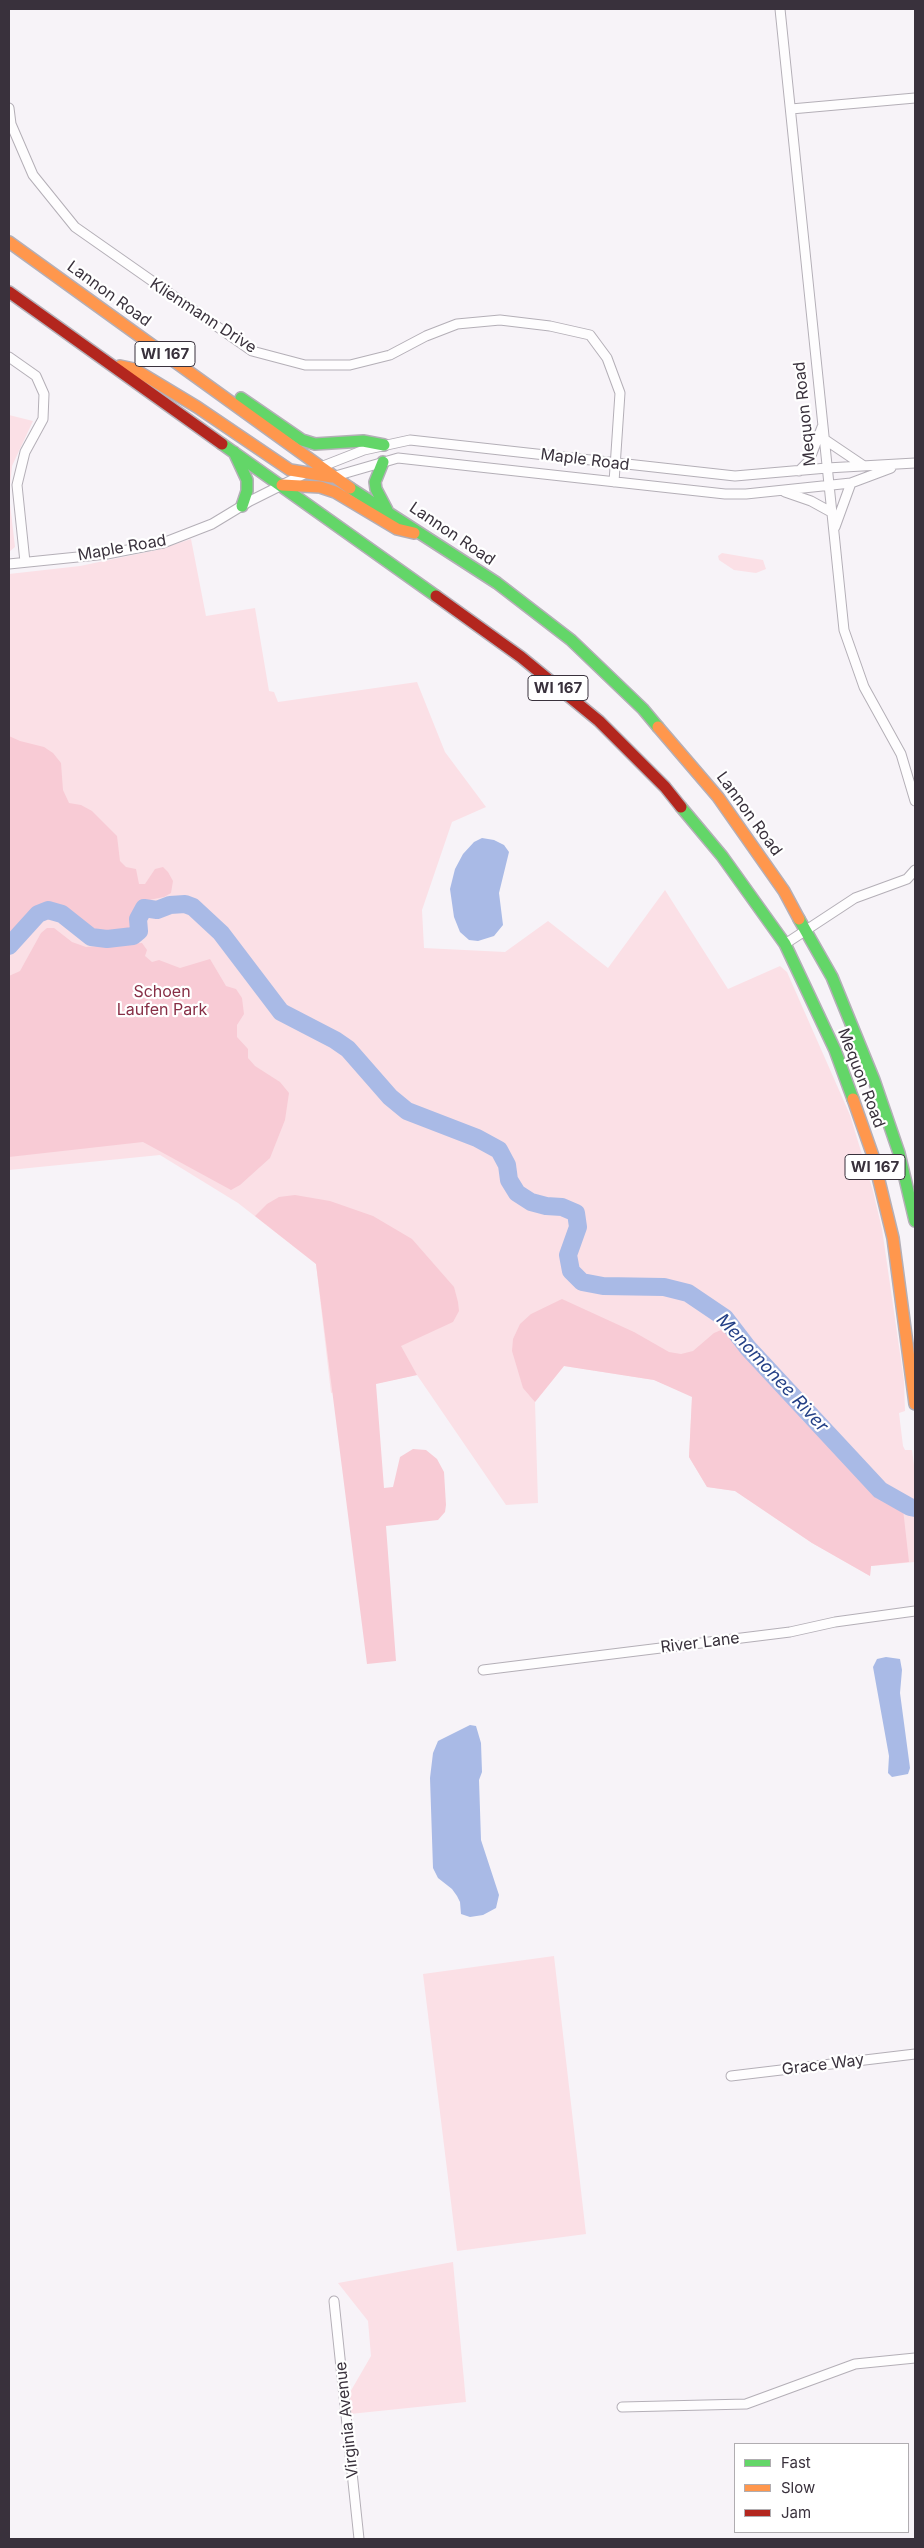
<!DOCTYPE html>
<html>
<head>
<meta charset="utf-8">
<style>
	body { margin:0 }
	#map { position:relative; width:924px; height:2548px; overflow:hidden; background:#f7f3f8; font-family:Inter,sans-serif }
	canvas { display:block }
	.frame { position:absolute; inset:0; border:10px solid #39313c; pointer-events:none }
	.legend { position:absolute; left:734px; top:2443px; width:175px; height:90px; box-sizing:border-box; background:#fff; border:1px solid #b0adb1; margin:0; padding:6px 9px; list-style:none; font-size:15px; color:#39313c }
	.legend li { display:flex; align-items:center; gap:10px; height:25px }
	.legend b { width:25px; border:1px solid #b0adb1 }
</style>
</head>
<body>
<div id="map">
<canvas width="924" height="2548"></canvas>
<div class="frame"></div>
<ul class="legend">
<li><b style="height:6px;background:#63d668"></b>Fast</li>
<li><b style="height:6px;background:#ff974d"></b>Slow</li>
<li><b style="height:6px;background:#b3261e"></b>Jam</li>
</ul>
</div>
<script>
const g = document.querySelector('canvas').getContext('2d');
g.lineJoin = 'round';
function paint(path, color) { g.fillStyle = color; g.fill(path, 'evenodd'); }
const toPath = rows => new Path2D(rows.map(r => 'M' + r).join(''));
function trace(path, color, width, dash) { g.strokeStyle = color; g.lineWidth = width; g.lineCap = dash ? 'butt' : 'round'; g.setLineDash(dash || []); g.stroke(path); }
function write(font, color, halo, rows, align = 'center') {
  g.font = font + ' Inter,sans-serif'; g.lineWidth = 4.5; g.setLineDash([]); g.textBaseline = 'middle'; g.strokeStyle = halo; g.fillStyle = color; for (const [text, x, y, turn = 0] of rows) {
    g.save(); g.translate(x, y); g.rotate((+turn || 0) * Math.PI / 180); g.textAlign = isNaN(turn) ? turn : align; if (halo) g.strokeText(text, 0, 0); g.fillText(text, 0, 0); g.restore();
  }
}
const green = toPath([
	[9,415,33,421,12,466,9,495,15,547,9,552],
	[191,539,206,616,255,608,269,691,274,692,278,702,417,682,445,752,486,807,452,822,422,910,424,948,505,952,548,921,608,968,665,890,728,989,780,966,787,972,850,1115,873,1191,882,1229,904,1381,905,1411,899,1413,903,1446,905,1450,912,1450,915,1473,915,1562,871,1566,870,1576,812,1543,735,1491,707,1487,689,1457,692,1396,654,1380,564,1366,535,1402,538,1503,506,1505,417,1375,331,1393,316,1264,238,1203,160,1155,9,1170,9,574,80,566,157,550],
	[722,553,763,560,766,569,756,573,734,570,719,560,718,556],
	[554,1956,586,2234,457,2251,423,1974],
	[453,2262,466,2402,350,2414,349,2394,371,2356,368,2321,338,2283]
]);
const forest = toPath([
	[9,736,20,741,44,747,53,753,61,763,63,790,69,803,81,805,92,811,117,836,120,861,126,867,136,869,139,884,145,884,155,869,163,867,168,872,173,881,171,893,164,897,144,901,136,912,133,931,98,932,56,905,45,903,29,913,9,937],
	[47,928,54,928,72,942,86,947,142,943,147,950,145,956,152,962,159,960,180,968,210,959,226,986,236,989,242,998,244,1014,237,1025,237,1037,248,1049,248,1058,255,1066,280,1082,289,1093,285,1120,270,1158,240,1185,231,1190,143,1142,9,1157,9,976,20,971,41,933],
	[295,1195,330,1201,373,1216,412,1239,454,1287,458,1302,459,1311,453,1322,401,1346,417,1375,376,1384,384,1488,393,1487,400,1457,413,1449,426,1450,437,1459,444,1472,446,1505,445,1512,438,1520,386,1526,396,1661,367,1664,316,1264,255,1216,267,1204,279,1197],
	[562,1299,634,1332,669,1352,681,1354,693,1351,714,1333,721,1330,732,1334,741,1343,762,1374,789,1397,802,1420,838,1452,881,1498,892,1506,903,1509,909,1562,871,1566,870,1576,812,1543,735,1491,707,1487,689,1457,692,1397,654,1380,564,1366,535,1402,523,1388,512,1351,513,1339,520,1324,531,1314]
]);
const water = toPath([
	[482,838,494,840,504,845,509,852,499,893,503,925,494,936,478,941,469,940,460,932,454,917,450,889,455,869,463,854,474,842],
	[886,1657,900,1659,902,1670,900,1693,910,1768,908,1774,892,1777,888,1773,889,1756,873,1667,877,1659],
	[470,1725,476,1726,481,1743,482,1772,479,1780,481,1840,499,1895,496,1908,483,1915,470,1917,461,1914,460,1902,457,1896,452,1889,438,1878,433,1868,430,1778,433,1753,438,1741]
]);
const river = toPath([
	[9,946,38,914,48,910,62,914,91,937,107,939,133,936,139,931,138,919,144,908,157,910,170,905,185,904,193,907,221,933,281,1012,335,1040,348,1049,390,1097,407,1111,477,1138,499,1150,507,1165,509,1180,517,1193,531,1202,546,1206,562,1207,576,1213,578,1227,568,1255,571,1271,582,1282,603,1286,664,1287,688,1293,725,1318,748,1348,880,1490,910,1507,915,1508]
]);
const street = toPath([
	[780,9,844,630,864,687,901,754,915,801],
	[9,108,11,124,33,175,75,227,252,351,305,365,350,365,390,355,426,336,457,324,500,320,550,326,590,335,607,358,620,393,614,482],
	[791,109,915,98],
	[9,357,36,376,44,394,43,419,25,452,17,485,25,562],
	[824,439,864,466],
	[318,468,364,450,410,440,735,476,827,468,915,463],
	[799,471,809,461,822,427],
	[332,477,398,458,725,494,746,494,851,483,891,468],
	[785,492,811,501,831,512],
	[835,527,851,483],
	[9,564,107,554,163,543,212,524,250,501,306,473],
	[785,944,855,898,907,879,915,870],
	[483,1670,790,1632,835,1622,915,1611],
	[731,2076,915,2054],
	[334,2301,359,2539],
	[622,2407,746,2404,855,2364,915,2358]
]);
const fast = toPath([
	[241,398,302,440,315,444,363,441,384,445],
	[222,444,436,596],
	[234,452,247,480,247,491,242,506],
	[383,462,375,482,376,489,387,510],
	[350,488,497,583,571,640,643,709,658,727],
	[681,807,722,856,785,944,835,1050,853,1099],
	[799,919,832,977,874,1080,899,1153,915,1221]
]);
const slow = toPath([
	[9,242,350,488],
	[120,366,134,369,197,407,290,470,332,477],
	[282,485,320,487,335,492,397,529,414,533],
	[658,727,718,797,784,891,799,919],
	[853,1099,873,1156,893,1238,915,1404]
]);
const jam = toPath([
	[9,292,222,444],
	[436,596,521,657,599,721,665,787,681,807]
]);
const shields = [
	[165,354,60],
	[558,688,60],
	[875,1167,60]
];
const shieldNames = [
	["WI 167",165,354],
	["WI 167",558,688],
	["WI 167",875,1167]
];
const streetNames = [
	["Lannon Road",109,294,36],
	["Klienmann Drive",203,316,33],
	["Mequon Road",805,414,-96],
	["Maple Road",585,460,7],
	["Lannon Road",452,534,34],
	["Maple Road",122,548,-10],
	["Lannon Road",749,814,54],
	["Mequon Road",861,1078,69],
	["River Lane",700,1643,-7],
	["Grace Way",823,2065,-7],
	["Virginia Avenue",347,2420,-96]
];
const parkNames = [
	["Schoen",162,992],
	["Laufen Park",162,1010]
];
const waterNames = [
	["Menomonee River",772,1373,47]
];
paint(green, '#fbe0e6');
paint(forest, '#f8cbd5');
paint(water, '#a9bae6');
trace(river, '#a9bae6', 18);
trace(street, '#b4afb7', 11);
trace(fast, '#b4afb7', 14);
trace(slow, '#b4afb7', 14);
trace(jam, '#b4afb7', 14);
trace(street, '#fefdfe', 9);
trace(fast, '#63d668', 11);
trace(slow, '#ff974d', 11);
trace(jam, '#b3261e', 11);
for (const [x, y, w] of shields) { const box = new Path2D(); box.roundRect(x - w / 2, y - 12.5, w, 25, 4); g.fillStyle = '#fff'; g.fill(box); trace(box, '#39313c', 1); }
write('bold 15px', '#39313c', null, shieldNames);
write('16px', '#39313c', '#fff', streetNames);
write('16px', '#872f46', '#fff', parkNames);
write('italic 18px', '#254187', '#fff', waterNames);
</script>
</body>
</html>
